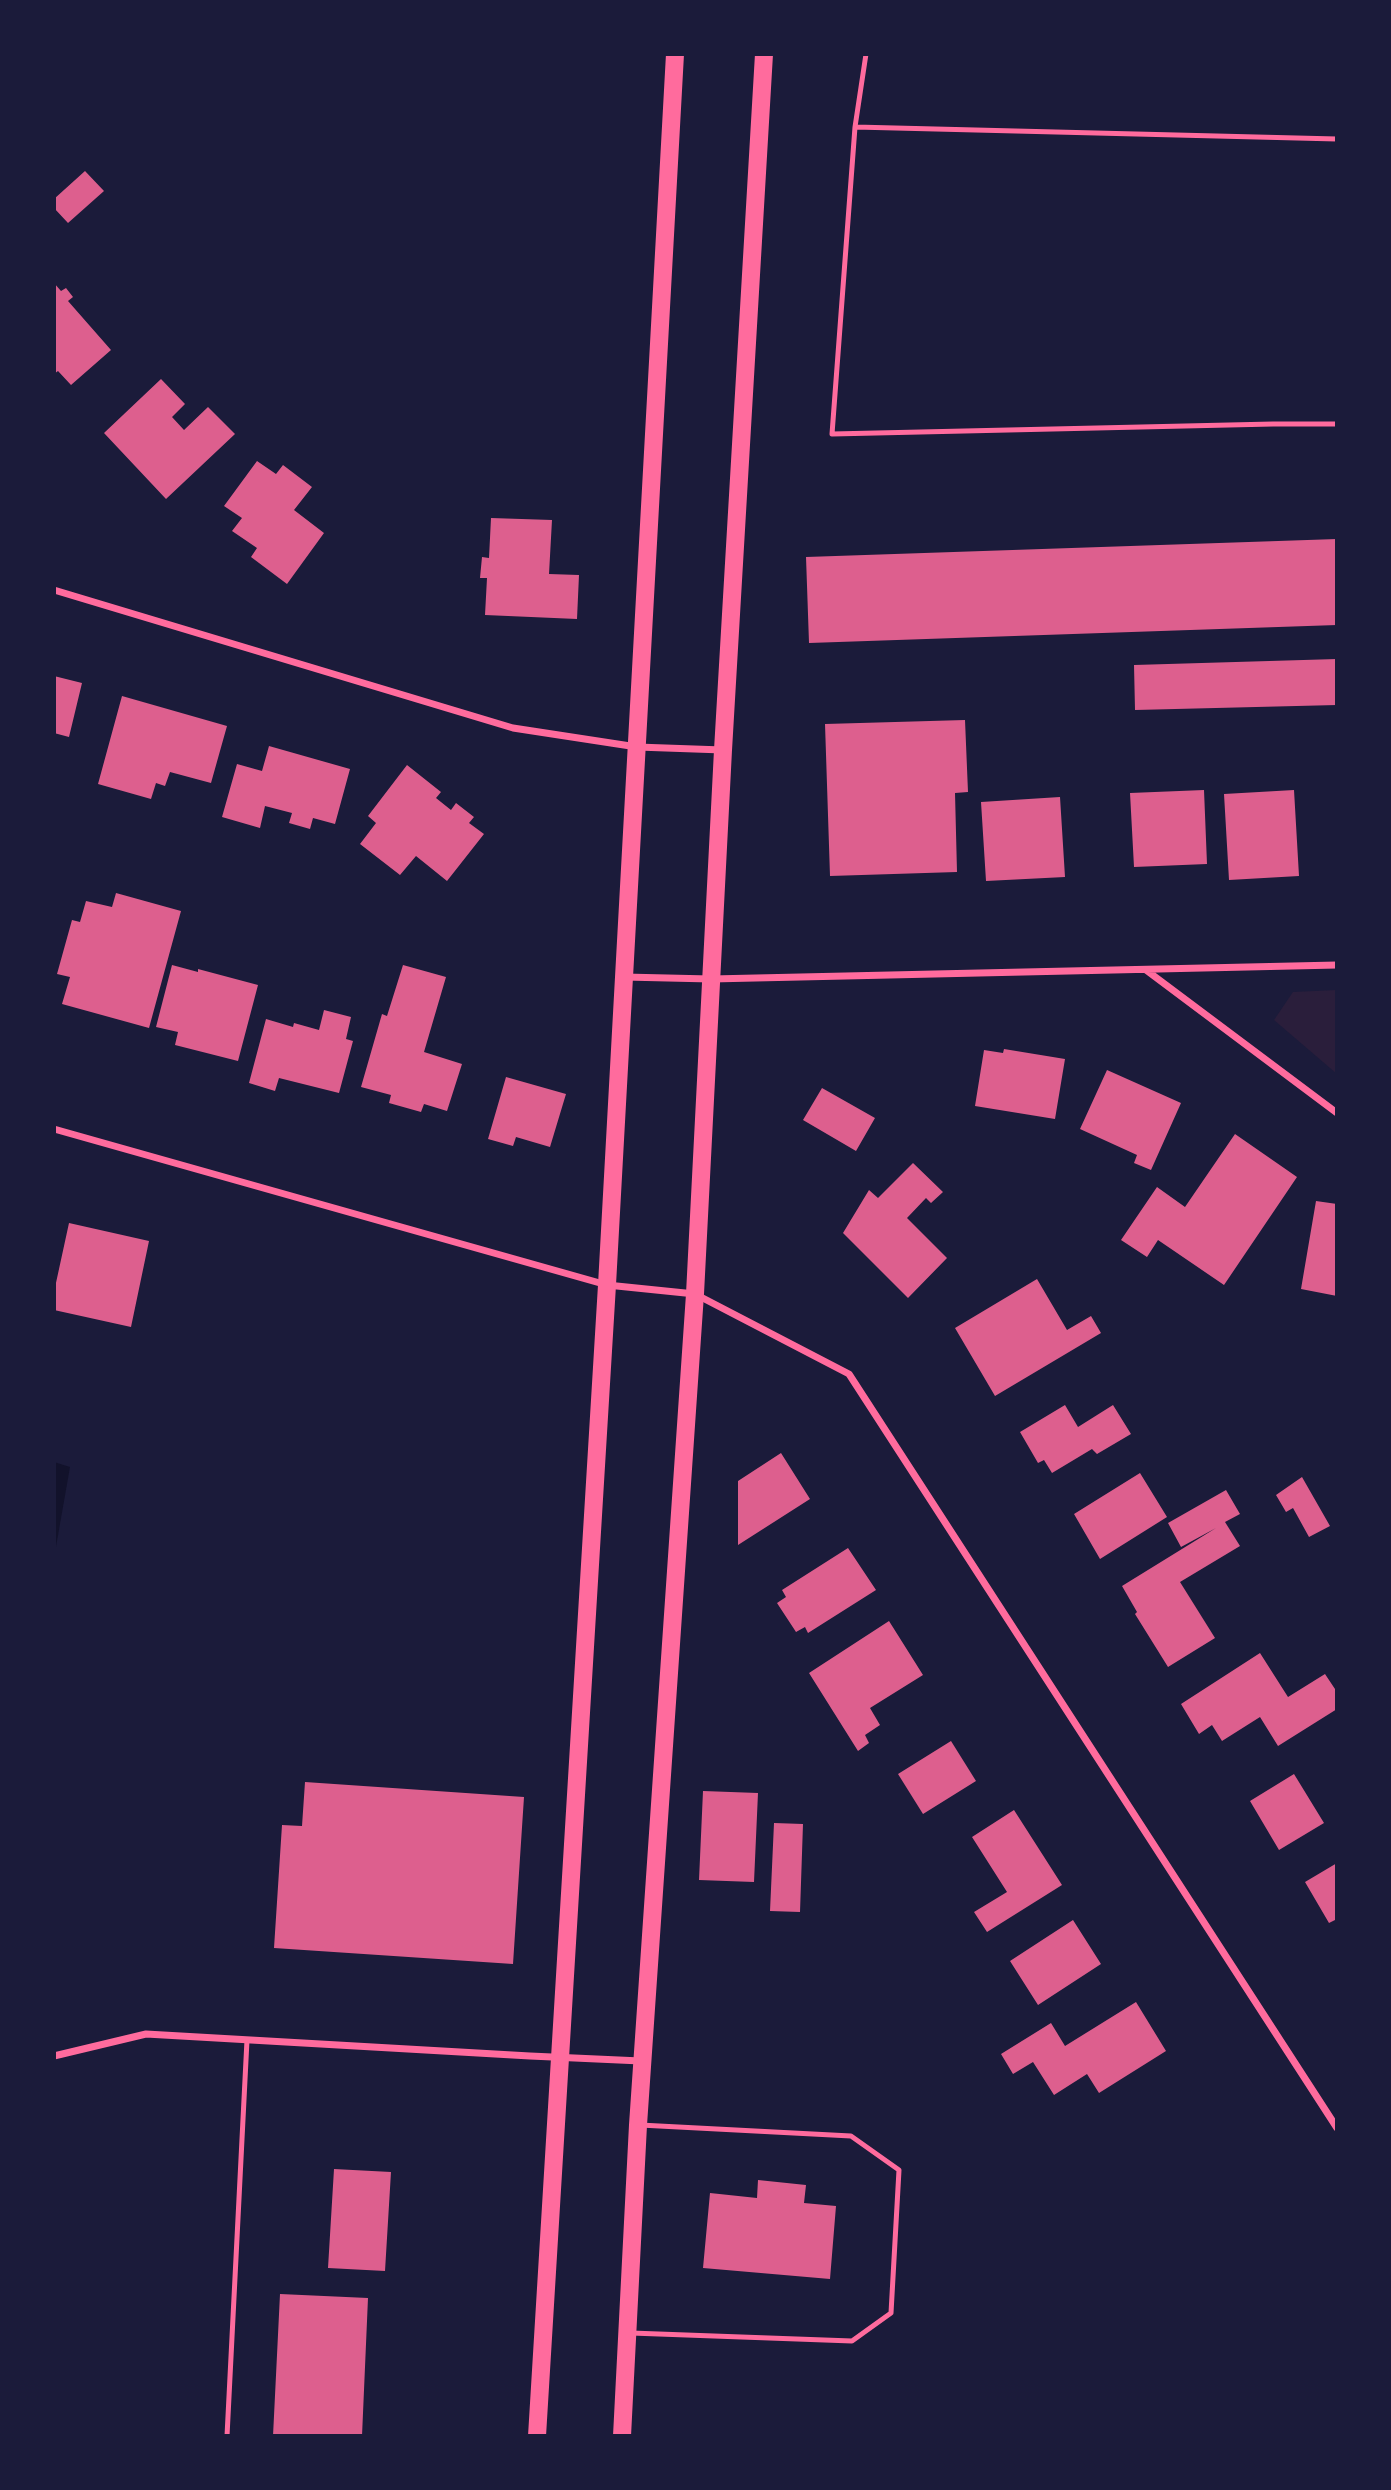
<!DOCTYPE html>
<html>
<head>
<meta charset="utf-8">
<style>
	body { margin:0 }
	#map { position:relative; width:1391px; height:2490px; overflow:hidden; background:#1b1b3a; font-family:Rubik,sans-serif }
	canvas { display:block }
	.frame { position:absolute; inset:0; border:56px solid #1b1b3a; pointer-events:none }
</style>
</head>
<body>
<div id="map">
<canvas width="1391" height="2490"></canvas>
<div class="frame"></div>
</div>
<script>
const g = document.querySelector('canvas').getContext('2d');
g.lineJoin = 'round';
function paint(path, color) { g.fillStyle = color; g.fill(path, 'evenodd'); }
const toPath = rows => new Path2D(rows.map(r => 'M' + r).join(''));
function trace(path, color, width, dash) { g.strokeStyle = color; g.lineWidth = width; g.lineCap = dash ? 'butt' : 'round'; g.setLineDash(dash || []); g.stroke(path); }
const green = toPath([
	[1337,990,1337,1074,1274,1020,1293,992]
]);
const water = toPath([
	[54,1462,70,1467,54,1558]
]);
const building = toPath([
	[85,171,104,191,68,223,54,208,54,199],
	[54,283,61,291,66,288,73,297,68,301,111,350,71,385,58,371,54,374],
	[161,379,185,404,172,417,184,430,208,407,235,434,166,499,104,433],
	[257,461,276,474,283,465,312,487,294,510,324,533,287,584,251,557,257,548,232,531,242,518,224,506],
	[491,518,552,520,549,574,579,575,577,619,485,615,487,578,480,578,482,557,489,558],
	[1337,539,1337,625,809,643,806,557],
	[1337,659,1337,705,1135,710,1134,665],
	[54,676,82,683,69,737,54,733],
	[122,696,227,726,211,783,170,772,165,786,156,783,151,799,98,784],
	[965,720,968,792,955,793,957,872,830,876,825,724],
	[269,746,350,769,335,824,313,818,310,829,289,823,292,813,265,806,260,828,222,817,237,764,262,771],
	[407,765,441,792,436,798,451,810,456,803,474,817,469,823,484,834,447,881,416,856,400,875,360,844,376,823,368,816],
	[1204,790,1207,864,1134,867,1130,793],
	[1294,790,1299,876,1229,880,1224,794],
	[1060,797,1065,877,986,881,981,802],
	[116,893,181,911,149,1028,62,1004,70,977,57,974,72,920,80,922,86,901,112,907],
	[172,965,198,972,198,969,258,985,238,1061,175,1045,178,1032,156,1027],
	[403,965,446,977,424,1052,462,1064,447,1111,424,1104,421,1112,389,1103,391,1095,361,1087,382,1014,387,1016],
	[324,1010,351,1017,346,1039,353,1041,339,1093,279,1078,275,1091,249,1083,266,1019,293,1027,294,1023,319,1030],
	[1004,1049,1065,1059,1055,1119,975,1106,984,1050,1003,1053],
	[1107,1070,1181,1103,1151,1170,1134,1163,1137,1155,1080,1129],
	[506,1077,566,1094,550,1147,516,1137,513,1146,488,1139],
	[822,1088,875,1118,856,1151,803,1120],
	[1235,1134,1297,1177,1224,1285,1158,1240,1147,1257,1121,1240,1157,1187,1185,1207],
	[913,1163,943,1192,931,1203,926,1198,907,1218,947,1258,908,1298,843,1233,869,1190,878,1198],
	[1316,1201,1337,1204,1337,1296,1301,1289],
	[69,1223,149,1241,131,1327,54,1310,54,1292],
	[1037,1279,1067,1330,1091,1316,1101,1333,995,1396,955,1328],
	[1065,1405,1078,1427,1113,1405,1131,1434,1097,1454,1092,1449,1052,1473,1044,1460,1038,1463,1020,1432],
	[781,1453,810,1499,738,1545,738,1481],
	[1140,1473,1167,1517,1100,1559,1074,1514],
	[1302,1477,1330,1526,1309,1537,1293,1508,1286,1512,1276,1495],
	[1226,1490,1240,1514,1225,1522,1240,1546,1180,1582,1215,1638,1168,1667,1135,1614,1137,1612,1122,1586,1216,1528,1181,1547,1168,1523],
	[848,1548,876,1590,808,1633,805,1627,796,1632,777,1603,786,1597,782,1590],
	[889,1621,923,1675,870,1708,880,1725,865,1735,869,1743,858,1751,809,1673],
	[1260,1653,1288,1697,1325,1674,1337,1692,1337,1709,1278,1746,1260,1717,1222,1741,1212,1725,1199,1734,1181,1704],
	[951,1741,976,1781,923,1814,898,1774],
	[1294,1774,1324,1823,1279,1850,1250,1801],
	[305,1782,524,1797,513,1964,274,1948,282,1825,302,1826],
	[703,1791,758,1793,754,1882,699,1880],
	[1014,1810,1062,1885,987,1932,974,1912,1007,1892,972,1837],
	[774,1823,803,1824,800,1912,770,1911],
	[1337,1863,1337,1919,1329,1923,1305,1882],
	[1073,1920,1101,1964,1038,2005,1010,1961],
	[1136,2002,1166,2051,1099,2093,1087,2074,1054,2095,1033,2062,1013,2074,1001,2054,1051,2023,1065,2046],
	[334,2169,391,2172,385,2271,328,2268],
	[758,2180,806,2185,804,2203,836,2206,830,2279,703,2268,710,2193,757,2198],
	[280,2294,368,2298,362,2436,273,2436]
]);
const service = toPath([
	[866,54,855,127,832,434,1273,424,1337,424],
	[855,127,1337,139],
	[631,2333,852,2341,891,2313,899,2170,851,2136,640,2125],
	[227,2436,247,2040]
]);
const minor = toPath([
	[54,590,513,728,637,747,723,750],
	[1146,970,1337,1113],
	[624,977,711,979,1337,965],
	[54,1129,607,1285,695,1294,849,1374,1337,2128],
	[54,2056,146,2034,530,2056,641,2061]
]);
const primary = toPath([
	[537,2436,607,1285,675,54],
	[622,2436,638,2125,695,1294,723,750,764,54]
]);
paint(green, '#2a1e3b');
paint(water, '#12122b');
paint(building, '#dd5f8e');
trace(service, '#ff6b9d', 5);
trace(minor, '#ff6b9d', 7);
trace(primary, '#ff6b9d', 18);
</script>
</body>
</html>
